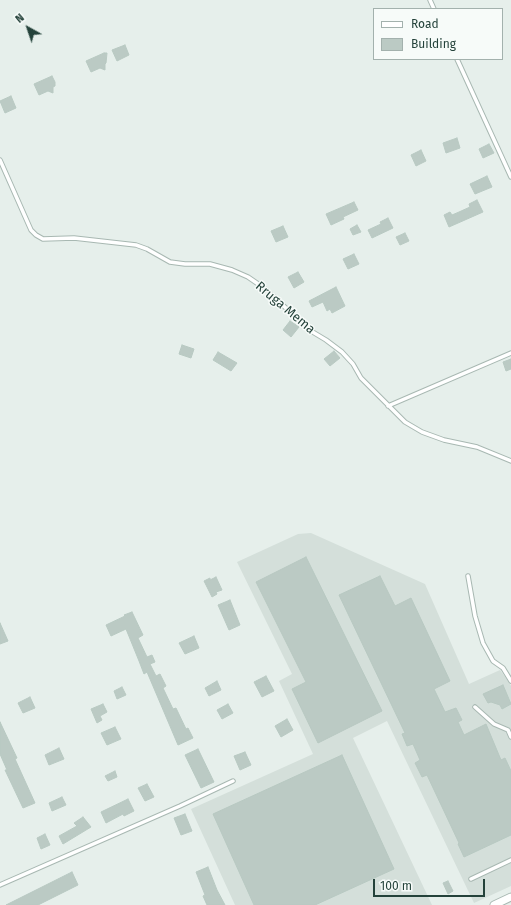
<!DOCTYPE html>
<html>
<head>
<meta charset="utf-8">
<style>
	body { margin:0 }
	#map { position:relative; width:511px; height:905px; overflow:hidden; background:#e6efeb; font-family:"Fira Sans",sans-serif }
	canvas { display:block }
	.legend { position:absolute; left:373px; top:8px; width:130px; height:52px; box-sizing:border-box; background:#f7fbf9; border:1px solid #a3b1ad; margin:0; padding:5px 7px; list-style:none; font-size:12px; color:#24423a }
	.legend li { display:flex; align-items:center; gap:8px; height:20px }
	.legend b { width:20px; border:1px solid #a3b1ad }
	.north { position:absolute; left:8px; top:8px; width:40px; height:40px; -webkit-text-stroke:3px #f7fbf9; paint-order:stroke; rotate:320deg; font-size:11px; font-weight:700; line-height:16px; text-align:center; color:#24423a }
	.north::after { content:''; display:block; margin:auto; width:14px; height:18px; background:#24423a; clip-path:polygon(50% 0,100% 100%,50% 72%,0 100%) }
	.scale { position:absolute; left:373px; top:879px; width:112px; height:18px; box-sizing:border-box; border:2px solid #24423a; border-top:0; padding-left:5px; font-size:12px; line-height:14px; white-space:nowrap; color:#24423a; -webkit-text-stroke:3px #f7fbf9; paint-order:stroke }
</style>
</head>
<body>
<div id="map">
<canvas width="511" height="905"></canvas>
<ul class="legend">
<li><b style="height:5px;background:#fff"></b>Road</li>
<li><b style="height:11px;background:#bbcac4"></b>Building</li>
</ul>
<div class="north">N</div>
<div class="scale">100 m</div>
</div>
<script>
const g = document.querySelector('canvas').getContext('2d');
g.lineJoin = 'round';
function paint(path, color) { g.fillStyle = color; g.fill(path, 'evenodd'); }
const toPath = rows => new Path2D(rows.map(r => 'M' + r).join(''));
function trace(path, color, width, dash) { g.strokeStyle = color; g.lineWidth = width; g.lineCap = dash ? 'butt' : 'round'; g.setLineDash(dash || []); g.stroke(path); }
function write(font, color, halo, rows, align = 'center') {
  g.font = font + ' "Fira Sans",sans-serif'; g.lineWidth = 3; g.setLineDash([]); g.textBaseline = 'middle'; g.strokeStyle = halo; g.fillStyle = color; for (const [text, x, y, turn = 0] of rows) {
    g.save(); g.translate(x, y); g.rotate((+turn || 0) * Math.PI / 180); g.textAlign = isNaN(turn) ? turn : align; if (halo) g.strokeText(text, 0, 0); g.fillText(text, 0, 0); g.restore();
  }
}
const built = toPath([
	[311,533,425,584,469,684,500,670,509,682,511,686,511,886,474,903,387,721,353,738,432,905,235,905,191,809,313,754,279,681,292,674,237,562,298,534]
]);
const building = toPath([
	[125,45,129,55,117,61,112,50,125,45],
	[104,53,107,53,106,63,105,64,105,70,100,68,91,72,86,61,104,53],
	[52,76,55,82,55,86,53,87,53,93,48,91,39,95,34,84,52,76],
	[11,96,16,108,5,113,0,101,11,96],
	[457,138,460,148,446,153,443,143,457,138],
	[489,144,494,153,483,158,479,149,489,144],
	[421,150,426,161,416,166,411,155,421,150],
	[487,176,492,187,475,194,470,184,487,176],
	[477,200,483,212,449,227,444,215,450,212,452,215,459,212,470,207,469,204,477,200],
	[354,202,358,210,343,217,344,219,331,225,326,214,354,202],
	[388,218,393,228,372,238,368,230,381,224,380,222,388,218],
	[357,225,361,232,353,235,350,229,357,225],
	[283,226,288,237,276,242,271,231,283,226],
	[405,233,409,241,400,245,396,237,405,233],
	[354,254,359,264,348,269,343,259,354,254],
	[298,272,304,282,294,288,288,277,298,272],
	[336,287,345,306,332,313,330,309,327,311,323,302,312,307,309,301,336,287],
	[290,321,299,327,291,337,283,330,290,321],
	[182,345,194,349,191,358,179,354,182,345],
	[334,351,340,358,330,366,324,359,334,351],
	[218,352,237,363,231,371,213,360,218,352],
	[511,359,511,369,506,371,503,362,511,359],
	[306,557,382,711,318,743,292,689,306,682,256,582,306,557],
	[380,576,395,606,411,598,450,681,434,689,445,712,456,708,462,720,458,722,464,735,486,724,501,760,505,758,511,771,511,835,464,857,458,844,459,843,427,775,422,777,415,763,420,760,413,744,407,746,402,734,405,733,339,595,380,576],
	[216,577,222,590,216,592,217,594,212,597,204,581,210,578,210,580,216,577],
	[230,600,240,625,229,630,218,605,230,600],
	[132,612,143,635,138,638,147,657,152,655,155,662,150,664,156,676,160,674,166,686,163,688,173,709,176,708,186,729,188,728,193,738,178,745,147,672,144,674,139,661,126,629,111,636,106,625,125,616,124,615,132,612],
	[0,623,8,641,0,644,0,623],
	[194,636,199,648,185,654,179,643,194,636],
	[266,676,274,691,262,697,254,682,266,676],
	[217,681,221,690,209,696,205,688,217,681],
	[503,685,511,704,502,709,500,705,491,702,488,703,483,694,503,685],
	[122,687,126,695,117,699,114,691,122,687],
	[30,697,35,708,23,713,18,703,30,697],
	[103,704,107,712,100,716,102,720,97,723,91,709,103,704],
	[228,704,233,713,222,719,217,710,228,704],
	[287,719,293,730,281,737,275,726,287,719],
	[0,722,17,758,15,759,35,803,23,808,5,770,7,770,0,754,0,722],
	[115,727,121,739,107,745,101,733,115,727],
	[59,748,64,759,49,765,45,755,59,748],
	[198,749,214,782,201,788,185,755,198,749],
	[245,752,251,765,240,770,234,756,245,752],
	[342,755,394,869,315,905,254,905,213,814,342,755],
	[115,771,117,777,108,781,105,776,115,771],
	[147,784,154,797,145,801,138,788,147,784],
	[62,797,66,805,52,811,49,803,62,797],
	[128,799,134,811,124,816,123,814,106,823,101,812,128,799],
	[185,814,192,831,181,835,174,818,185,814],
	[83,817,91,827,63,844,59,836,77,826,74,823,83,817],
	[45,834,50,845,41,849,37,838,45,834],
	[208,867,217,890,225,905,207,905,203,896,205,895,196,872,208,867],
	[72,872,78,885,38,905,6,905,72,872],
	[448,881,453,891,448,894,443,883,448,881]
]);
const lane = toPath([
	[430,0,434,9],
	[457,59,511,177],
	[0,160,31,230,36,235,43,239,74,238,136,245,147,249,170,262,185,264,210,264,232,270,248,277,264,288,311,331,326,340,342,352,353,364,361,378,405,422,422,432,444,440,477,447,511,461],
	[388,406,511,353],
	[468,576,475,616,483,643,493,661,503,668,511,681],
	[475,707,494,724,508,730,511,737],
	[471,879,511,860],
	[0,885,180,806,233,781]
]);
const street = toPath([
	[494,905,511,897]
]);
const streetNames = [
	["Rruga Mema",285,308,40]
];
paint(built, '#d4dfda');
paint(building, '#bbcac4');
trace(building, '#b8c9c2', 1);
trace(lane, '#a8b8b2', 5.5);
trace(street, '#a8b8b2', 9);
trace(lane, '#fff', 3.5);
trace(street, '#fff', 7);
write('13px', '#24423a', '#f7fbf9', streetNames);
</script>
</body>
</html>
